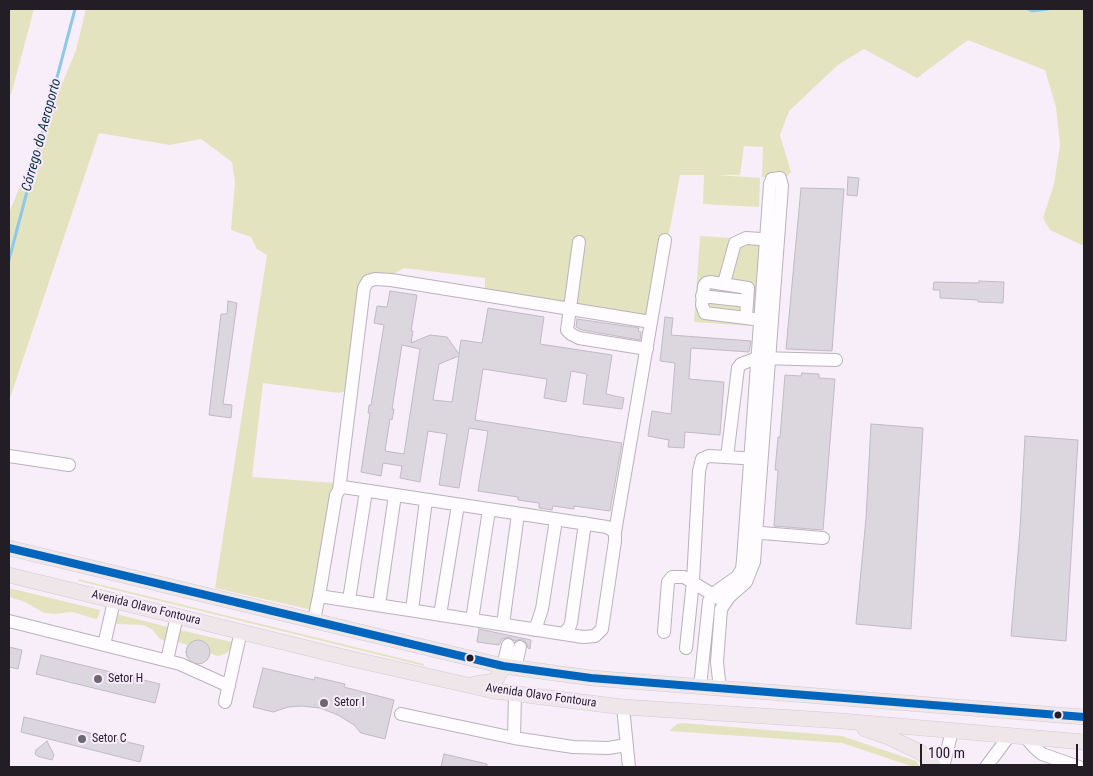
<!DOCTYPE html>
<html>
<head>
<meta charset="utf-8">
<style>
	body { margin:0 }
	#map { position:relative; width:1093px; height:776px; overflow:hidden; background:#f7eefa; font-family:"Roboto Condensed",sans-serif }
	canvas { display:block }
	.frame { position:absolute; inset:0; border:10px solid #231e25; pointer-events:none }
	.scale { position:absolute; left:920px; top:744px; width:158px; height:22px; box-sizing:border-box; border:2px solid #231e25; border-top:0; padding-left:6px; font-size:15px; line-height:18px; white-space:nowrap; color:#231e25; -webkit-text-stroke:4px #f9eafe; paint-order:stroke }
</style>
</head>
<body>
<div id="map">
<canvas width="1093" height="776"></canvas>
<div class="frame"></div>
<div class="scale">100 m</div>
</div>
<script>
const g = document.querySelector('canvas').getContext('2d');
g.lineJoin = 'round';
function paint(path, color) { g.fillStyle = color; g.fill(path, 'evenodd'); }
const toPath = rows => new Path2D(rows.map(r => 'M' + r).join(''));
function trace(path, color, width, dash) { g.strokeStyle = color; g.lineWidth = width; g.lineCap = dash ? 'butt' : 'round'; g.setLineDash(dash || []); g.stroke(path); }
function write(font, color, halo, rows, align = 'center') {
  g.font = font + ' "Roboto Condensed",sans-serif'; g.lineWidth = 4; g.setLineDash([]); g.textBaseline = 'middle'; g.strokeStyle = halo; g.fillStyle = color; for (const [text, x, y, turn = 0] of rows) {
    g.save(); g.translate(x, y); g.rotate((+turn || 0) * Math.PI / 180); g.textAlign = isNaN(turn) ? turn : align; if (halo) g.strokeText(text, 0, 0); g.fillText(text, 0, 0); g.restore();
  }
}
const green = toPath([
	[9,9,34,9,11,95,9,95],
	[86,9,1084,9,1084,246,1050,230,1043,218,1054,184,1060,145,1056,107,1045,70,968,40,917,78,864,49,838,65,789,111,780,135,791,172,786,177,762,177,763,147,744,146,740,175,717,175,760,178,759,207,703,204,704,175,680,175,653,318,485,292,485,278,404,268,372,287,360,303,346,391,339,393,263,383,252,477,336,483,317,611,215,588,267,255,257,249,251,237,231,230,235,182,232,162,201,139,170,145,99,133,9,401,9,213,76,50],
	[700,236,765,240,752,326,694,322],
	[78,579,424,664,424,666,79,581],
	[9,588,100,610,98,618,95,619,73,612,54,614,44,613,25,602,9,597],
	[116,614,172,628,167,640,164,641,159,638,152,629,143,625,117,624,115,619],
	[176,629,236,643,234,647,225,654,218,656,209,653,208,647,203,641,194,641,188,645,177,642],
	[682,723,842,736,916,761,920,767,914,767,842,743,669,731,677,724]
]);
const stream = toPath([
	[1028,9,1032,11,1048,9],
	[9,260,75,9]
]);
const building = toPath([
	[848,177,859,178,857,196,847,195,848,177],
	[801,188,844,189,832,351,786,349,801,188],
	[979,281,1004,282,1003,303,978,302,978,300,940,298,940,290,933,290,934,282,979,283,979,281],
	[390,291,417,295,411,331,413,331,411,343,430,335,447,337,459,354,461,340,482,343,488,308,544,317,540,344,612,355,606,394,624,398,622,409,583,404,587,374,571,371,566,402,544,398,547,379,483,369,475,420,622,443,610,511,574,506,574,509,553,506,552,510,539,508,539,503,518,500,518,497,478,491,488,431,469,428,459,488,439,485,447,434,428,431,420,482,400,478,402,466,383,463,381,476,361,472,370,413,368,413,369,405,371,405,384,325,374,323,377,306,387,307,390,291],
	[402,345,420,349,404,454,385,451,390,419,392,420,394,409,392,409,402,345],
	[459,356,452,402,433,400,439,364,459,356],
	[228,301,237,303,223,404,232,405,231,418,209,415,221,314,227,314,228,301],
	[665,317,673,318,671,335,751,341,749,352,691,348,689,379,724,382,720,435,685,432,684,448,668,447,669,440,648,436,652,411,671,414,675,363,660,361,665,317],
	[577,319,639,328,638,331,641,332,640,340,582,330,576,327,577,319],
	[802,373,819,374,819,378,835,379,823,530,774,526,778,470,775,470,778,437,780,437,785,375,801,376,802,373],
	[871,424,923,428,911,629,856,624,866,518,871,424],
	[1025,436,1078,440,1066,641,1011,636,1020,530,1025,436],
	[479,629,531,640,530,649,528,648,525,641,521,639,515,641,509,637,502,639,499,645,477,642,479,629],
	'186 652a12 12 0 1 1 24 0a12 12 0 1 1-24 0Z',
	[9,647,22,650,18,669,9,667,9,647],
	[41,655,160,684,155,703,36,674,41,655],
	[263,668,314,680,315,677,345,684,344,687,394,700,385,739,361,733,354,725,338,715,320,708,302,706,288,707,273,712,253,707,263,668],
	[24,717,144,746,140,762,21,732,24,717],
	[47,741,54,755,52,760,37,756,35,754,36,750,47,741],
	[444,754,487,764,487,767,441,767,444,754]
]);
const minor = toPath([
	[579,242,567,330,571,334,579,338,647,349],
	[724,283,735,243,746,238,775,240],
	[702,296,747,301],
	[746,318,748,288,710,282,706,283,704,286,702,305,705,313,746,318,760,320],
	[651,322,665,240],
	[9,456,69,465],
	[727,457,738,368,741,364,757,358,836,360],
	[343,487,607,527,615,532,615,541,602,629,595,636,583,637,319,596,336,495,339,490,343,487],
	[339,490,364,288,368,281,375,279,391,280,651,322,615,532],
	[750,532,823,538],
	[349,600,366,491],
	[379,605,395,495],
	[412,610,426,500],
	[440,615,458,505],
	[314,620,319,596],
	[472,620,489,510],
	[9,621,180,664,229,686],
	[503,624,518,514],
	[535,630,542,609,556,520],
	[664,632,668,582,672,577,684,577,720,599],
	[563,634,569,628,571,623,585,523],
	[104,645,114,601],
	[686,648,693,581,699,471,702,459,709,456,758,459],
	[167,660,177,616],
	[503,666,508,645],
	[515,668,520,647],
	[700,687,709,601,713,594,737,577,742,569,743,560,770,184,772,179,780,178,782,186,754,562,746,582,729,597,721,609,717,662,720,689],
	[225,702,241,631],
	[623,707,629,767],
	[401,714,514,738,573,747,608,748,627,745],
	[514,738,515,694],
	[1026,738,1035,748,1042,754,1079,767],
	[943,767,952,731],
	[986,767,1009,736]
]);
const major = toPath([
	[9,548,503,666,591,678,1084,717],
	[9,575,352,659,494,691,623,707,842,721,1084,742],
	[475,684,494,681,497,678,503,666],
	[865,729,888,737,920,752,929,759,934,767]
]);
const bus1 = toPath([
	[9,548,503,666,591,678,1084,717]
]);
const markers = [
	[470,658,4.5,"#231e25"],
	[98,679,5,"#6d6770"],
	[324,703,5,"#6d6770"],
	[1058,715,4.5,"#231e25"],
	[82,739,5,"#6d6770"]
];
const streetNames = [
	["Avenida Olavo Fontoura",146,608,14],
	["Avenida Olavo Fontoura",541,696,8]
];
const poiNames = [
	["Setor H",108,679],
	["Setor I",334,703],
	["Setor C",92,739]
];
const waterNames = [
	["Córrego do Aeroporto",42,135,-75]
];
paint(green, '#e4e3bf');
trace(stream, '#8ec9e7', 3);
paint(building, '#dcd6de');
trace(building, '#c1bac4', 1);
trace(minor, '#b9b2bb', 14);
trace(major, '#d0ccd2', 16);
trace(minor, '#fefcfe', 12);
trace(major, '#eee6e8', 15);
trace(bus1, '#0065bd', 8);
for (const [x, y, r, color] of markers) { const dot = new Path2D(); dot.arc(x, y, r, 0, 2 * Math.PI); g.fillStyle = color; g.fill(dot); trace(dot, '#f9eafe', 2); }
write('12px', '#231e25', '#f9eafe', streetNames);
write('12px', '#231e25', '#f9eafe', poiNames, 'left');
write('italic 14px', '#0a3443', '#f9eafe', waterNames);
</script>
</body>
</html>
